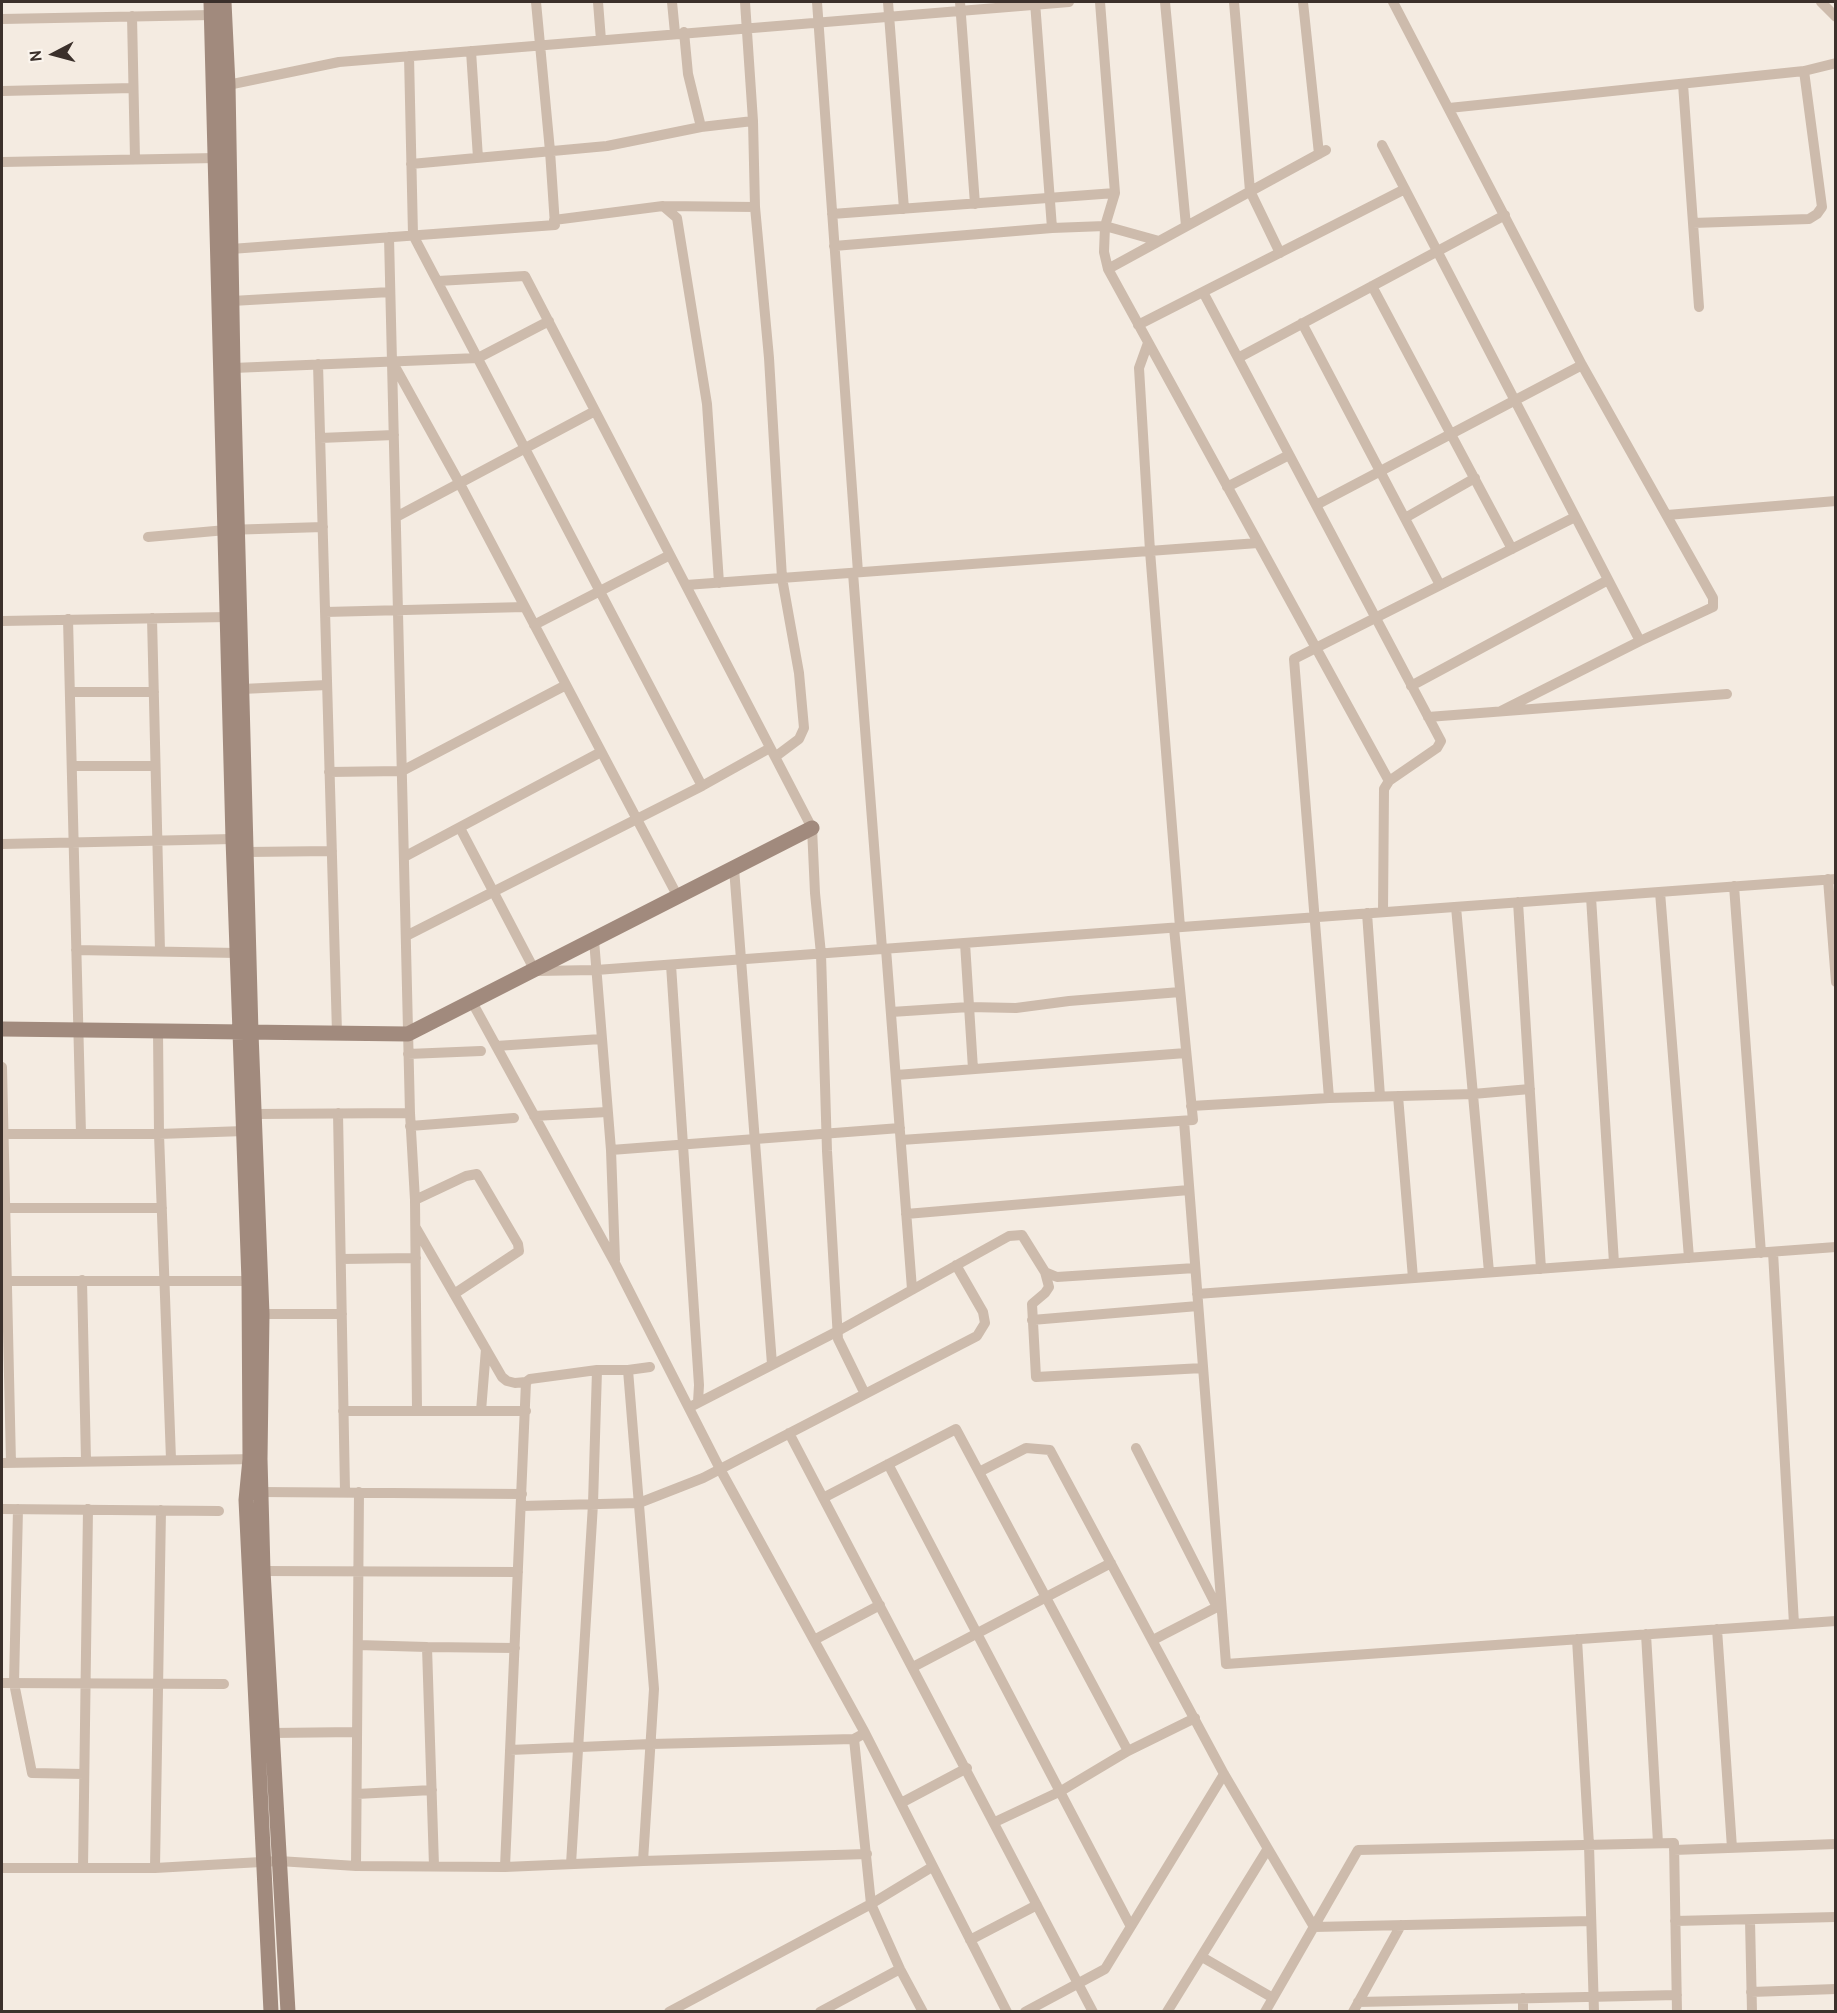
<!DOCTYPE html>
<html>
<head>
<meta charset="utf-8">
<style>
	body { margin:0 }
	#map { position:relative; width:1837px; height:2013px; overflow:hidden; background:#f4ebe1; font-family:Cabin,sans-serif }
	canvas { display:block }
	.frame { position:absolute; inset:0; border:3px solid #3b302b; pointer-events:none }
	.north { position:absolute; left:24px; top:24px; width:60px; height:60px; -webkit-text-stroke:4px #fbf5ee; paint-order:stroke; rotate:264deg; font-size:16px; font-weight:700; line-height:24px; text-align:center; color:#3b302b }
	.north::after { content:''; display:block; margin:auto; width:21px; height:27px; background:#3b302b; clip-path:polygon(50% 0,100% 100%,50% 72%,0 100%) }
</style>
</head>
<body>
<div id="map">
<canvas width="1837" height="2013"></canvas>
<div class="frame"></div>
<div class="north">N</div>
</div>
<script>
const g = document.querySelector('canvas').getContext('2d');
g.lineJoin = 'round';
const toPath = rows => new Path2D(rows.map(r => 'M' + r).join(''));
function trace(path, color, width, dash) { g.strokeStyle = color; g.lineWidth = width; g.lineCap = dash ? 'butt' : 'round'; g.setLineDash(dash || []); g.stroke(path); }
const street = toPath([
	[598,2,601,40],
	[672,2,675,33],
	[745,2,753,121,755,207,769,358,782,578,799,673,804,728,799,739,775,757],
	[817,2,858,572],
	[888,2,904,209],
	[960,2,975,204],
	[1035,2,1052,228],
	[1100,2,1115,193,1105,226,1104,252,1108,269,1389,781],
	[1165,2,1186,226],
	[1234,2,1250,191,1280,253],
	[1303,2,1319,154],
	[1393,2,1582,365,1713,598,1713,607,1640,641,1501,711],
	[1821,2,1836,17],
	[132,16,135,159],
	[2,19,212,15],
	[684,32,688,74,701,127],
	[471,51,478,158],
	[409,56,413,235,702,786],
	[1683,84,1699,307],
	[223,86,339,62,1069,2],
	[2,91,133,88],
	[1449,108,1804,71,1836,63],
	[1382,145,1640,641],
	[2,162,216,158],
	[411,164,607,146,701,127,753,121],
	[663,206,755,207],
	[832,214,1115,193],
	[554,220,663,206,677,218,707,404,719,583],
	[1693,223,1809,219,1817,214,1822,207,1804,71],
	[389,237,410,1113,415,1200,417,1411],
	[834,246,1052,228,1105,226,1159,241],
	[231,249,555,225,550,151,536,2],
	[1108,269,1326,150],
	[438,281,525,276,812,828,815,893,821,954,827,1151,838,1339,865,1394],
	[1372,286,1512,549],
	[1203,292,1441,741,1437,748,1389,781,1384,789,1383,912],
	[232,301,390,292],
	[1302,323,1440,585],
	[1138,325,1405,189],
	[1148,343,1139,368,1150,551,1180,927],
	[1238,358,1505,215],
	[393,363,460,484,678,897],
	[318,364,337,1033],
	[233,368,478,358,549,321],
	[320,438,394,435],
	[1227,487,1289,455],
	[1316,505,1582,365],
	[1667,515,1836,501],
	[396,517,595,411],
	[1405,518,1475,478],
	[148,537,226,530,323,527],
	[853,573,882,949],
	[686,585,1258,543],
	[325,612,525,607],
	[152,618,160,951],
	[68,619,81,1134],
	[2,621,228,617],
	[534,625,670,555],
	[1411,686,1608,580],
	[242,689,327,685],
	[70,692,154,692],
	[1428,717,1727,694],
	[72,766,155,766],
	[329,772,402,771,566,685],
	[460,828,535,971,596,970,1836,879],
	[2,844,233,839],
	[247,852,332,851],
	[404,857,601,752],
	[734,868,772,1364],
	[1828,879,1836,982],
	[1734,886,1761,1253],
	[1660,892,1689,1258],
	[1591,897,1614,1263],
	[1518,902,1541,1269],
	[1456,907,1489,1272],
	[1367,913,1380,1096],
	[406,936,702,786,770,748],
	[594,940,611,1150,615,1260],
	[965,943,973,1069],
	[886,949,912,1289],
	[76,950,237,953],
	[671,965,699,1385,698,1402],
	[472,1002,615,1263,720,1469,865,1733,1007,2012],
	[891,1012,969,1007,1016,1008,1069,1001,1180,992],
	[158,1031,159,1134,171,1459],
	[496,1046,601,1039],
	[408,1054,481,1051],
	[2,1067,11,1463],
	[896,1075,1186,1053],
	[1398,1096,1413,1278],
	[1329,1098,1294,659,1575,517],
	[1191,1106,1329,1098,1473,1094,1530,1089],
	[338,1113,345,1491],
	[255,1114,410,1113],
	[534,1116,607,1112],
	[1184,1121,1226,1664,1836,1621],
	[410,1126,514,1118],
	[2,1134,159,1134,244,1131],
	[901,1140,1193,1120,1174,928],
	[611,1150,900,1128],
	[415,1200,466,1176,477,1174,518,1244,519,1251,454,1294],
	[4,1208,162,1208],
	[906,1214,1189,1190],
	[416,1228,502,1377,507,1381,515,1383,526,1382],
	[1773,1252,1794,1624],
	[341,1259,416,1258],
	[1045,1272,1049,1287,1045,1293,1032,1304,1036,1377,1203,1368],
	[82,1280,86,1461],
	[7,1281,249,1281],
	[1197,1294,1836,1247],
	[262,1314,342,1314],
	[1032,1320,1198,1306],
	[628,1370,654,1689,643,1861],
	[690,1407,838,1331,1009,1236,1022,1235,1045,1272,1057,1277,1195,1268],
	[343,1411,526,1411],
	[481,1411,486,1349],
	[789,1433,1093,2012],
	[1136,1448,1217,1607,1153,1640],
	[2,1463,257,1459],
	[888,1464,1130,1925],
	[979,1472,1026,1448,1050,1450,1224,1774,1314,1927,1591,1921],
	[261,1492,522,1494],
	[823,1498,956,1429,1128,1751],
	[521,1506,639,1503,703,1478,977,1336,985,1323,983,1312,956,1265],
	[2,1509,219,1511],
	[18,1509,14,1683,32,1773,84,1774],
	[263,1571,518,1572],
	[1717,1629,1732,1848],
	[1646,1634,1658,1843],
	[1577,1639,1589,1845,1594,2012],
	[814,1640,880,1605],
	[358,1645,427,1647],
	[913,1667,1111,1563],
	[2,1683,224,1684],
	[272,1733,357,1732],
	[854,1739,871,1904,900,1969,923,2012],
	[510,1750,651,1744,854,1739,865,1733],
	[357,1794,432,1790],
	[901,1803,967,1768],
	[995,1822,1061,1791,1128,1751,1195,1718],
	[1674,1850,1836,1844],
	[571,1864,593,1504,597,1370],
	[356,1866,359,1492],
	[434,1866,427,1647,515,1648],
	[505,1867,526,1382,530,1379,597,1370,628,1370,650,1367],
	[2,1868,155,1868,279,1861,356,1866,505,1867,643,1861,867,1854],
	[83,1868,88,1509],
	[155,1868,161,1510],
	[1750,1920,1752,2012],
	[1675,1921,1836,1917],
	[970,1940,1037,1905],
	[1202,1957,1273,1998],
	[1751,1992,1836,1989],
	[1523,1998,1523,2012],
	[1358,2002,1677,1995],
	[669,2012,871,1904,932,1867],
	[820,2012,900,1969],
	[1025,2012,1105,1969,1224,1774],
	[1167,2012,1267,1850],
	[1265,2012,1358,1850,1674,1843,1677,2012],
	[1353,2012,1401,1925]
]);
const secondary = toPath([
	[211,2,233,839,249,1281,250,1459,246,1500,271,2012],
	[224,2,228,85,233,368,251,1033,262,1314,260,1459,263,1571,288,2012],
	[2,1029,408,1034,812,828]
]);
trace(street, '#cdbbac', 10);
trace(secondary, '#a18a7d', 15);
</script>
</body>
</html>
